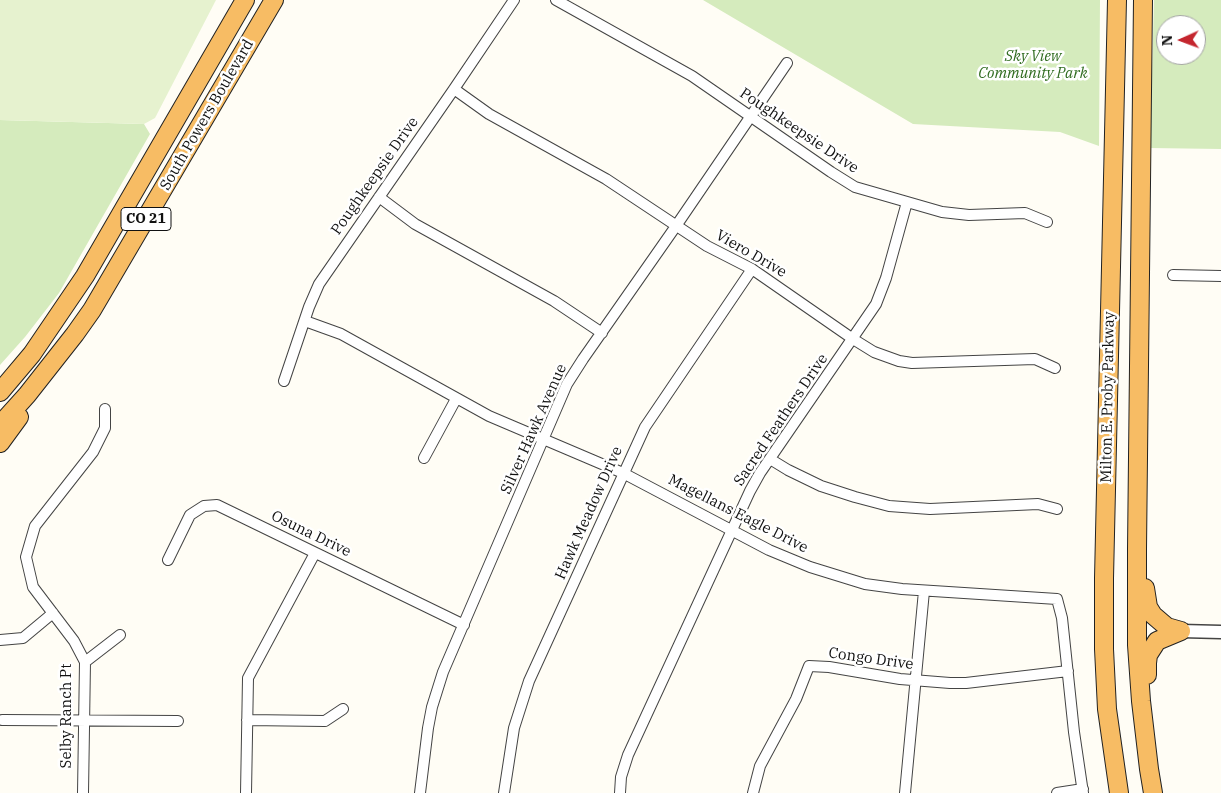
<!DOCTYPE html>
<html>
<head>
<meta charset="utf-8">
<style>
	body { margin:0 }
	#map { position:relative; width:1221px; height:793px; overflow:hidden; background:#fffdf5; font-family:"IBM Plex Serif",serif }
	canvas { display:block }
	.north { position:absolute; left:1156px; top:15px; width:50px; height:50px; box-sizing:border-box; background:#fff; border:1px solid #a0a0a0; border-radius:50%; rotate:268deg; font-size:14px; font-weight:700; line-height:20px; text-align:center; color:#111 }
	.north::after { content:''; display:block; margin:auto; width:18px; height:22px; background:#c4262e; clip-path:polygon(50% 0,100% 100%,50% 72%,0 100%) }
</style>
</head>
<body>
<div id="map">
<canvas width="1221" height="793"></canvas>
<div class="north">N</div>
</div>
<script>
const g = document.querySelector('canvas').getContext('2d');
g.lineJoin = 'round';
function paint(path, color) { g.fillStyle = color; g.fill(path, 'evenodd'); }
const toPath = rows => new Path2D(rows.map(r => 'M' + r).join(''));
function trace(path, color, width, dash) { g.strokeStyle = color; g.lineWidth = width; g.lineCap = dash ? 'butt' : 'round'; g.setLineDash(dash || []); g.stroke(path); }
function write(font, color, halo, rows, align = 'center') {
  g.font = font + ' "IBM Plex Serif",serif'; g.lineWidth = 5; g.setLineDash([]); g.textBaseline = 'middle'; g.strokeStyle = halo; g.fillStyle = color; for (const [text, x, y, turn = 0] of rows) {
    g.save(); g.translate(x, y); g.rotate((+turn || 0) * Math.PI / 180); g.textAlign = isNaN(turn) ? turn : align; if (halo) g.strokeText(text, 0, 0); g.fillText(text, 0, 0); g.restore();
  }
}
const green = toPath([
	[703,0,1100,0,1099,146,1060,132,913,124],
	[1154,0,1221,0,1221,149,1150,148],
	[1166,25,1196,25,1196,55,1166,55],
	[0,120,144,124,150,134,59,293,25,337,0,365]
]);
const pitch = toPath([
	[0,0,216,0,155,118,144,124,0,120]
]);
const minor = toPath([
	[556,0,692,76,831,172,855,187,942,212,969,215,1025,213,1047,222],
	[454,89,489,114,606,179,707,246,752,269,853,339,874,352,899,361,912,363,1035,359,1055,368],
	[379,197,415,224,554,301,602,333],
	[1173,275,1221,276],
	[305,321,341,334,489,416,623,473,769,550,810,567,865,584,902,589,1057,599,1062,618,1074,732,1083,793],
	[284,381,309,307,319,284,454,89,514,0],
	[424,458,456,399],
	[770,459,788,470,821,486,855,497,889,506,930,509,1038,504,1057,509],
	[168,560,190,515,204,506,217,505,464,625],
	[0,640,23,638,53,613],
	[85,662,120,635],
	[2,720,178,721],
	[247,720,325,721,343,709],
	[83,793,85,662,74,641,33,587,26,557,35,526,93,452,105,428,105,409],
	[246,793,248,678,315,553],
	[420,793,428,728,432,707,443,672,567,384,583,359,676,226,787,63],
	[504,793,514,728,529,681,645,427,752,269],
	[620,793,621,777,628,755,750,491,760,473,876,304,886,278,907,202],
	[753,793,760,766,796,699,809,666,829,667,900,679,950,683,966,683,1068,671],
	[905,793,924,591],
	[1057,793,1083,789]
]);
const tertiary = toPath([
	[1181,631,1221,632]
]);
const trunk = toPath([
	[1117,0,1104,578,1104,649,1107,709,1119,793],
	[1143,0,1137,549,1137,645,1141,701,1149,769,1153,793],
	[0,392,32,354,85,276,245,0],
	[0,425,27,395,75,334,92,310,274,0],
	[0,443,19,417],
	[1145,588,1148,607,1153,615,1167,627,1181,631],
	[1147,675,1147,663,1148,655,1157,641,1181,631]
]);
const shields = [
	[146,219,50]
];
const shieldNames = [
	["CO 21",146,219]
];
const parkNames = [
	["Sky View",1033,57],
	["Community Park",1033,74]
];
const streetNames = [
	["South Powers Boulevard",207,115,-60],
	["Poughkeepsie Drive",799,131,34],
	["Poughkeepsie Drive",375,176,-55],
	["Viero Drive",751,254,30],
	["Milton E. Proby Parkway",1108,397,-89],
	["Sacred Feathers Drive",781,420,-56],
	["Silver Hawk Avenue",534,429,-66],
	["Hawk Meadow Drive",589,513,-66],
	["Magellans Eagle Drive",738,514,27],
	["Osuna Drive",311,534,26],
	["Congo Drive",871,659,8],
	["Selby Ranch Pt",67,716,-90]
];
paint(green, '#d5ebbd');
paint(pitch, '#e6f2cf');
trace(minor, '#444', 12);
trace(tertiary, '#444', 15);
trace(trunk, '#222', 20);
trace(minor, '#fff', 10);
trace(tertiary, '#fff', 12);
trace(trunk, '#f7bc64', 18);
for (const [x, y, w] of shields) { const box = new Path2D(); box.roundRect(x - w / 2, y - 11.5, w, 23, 4); g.fillStyle = '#fff'; g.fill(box); trace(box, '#111', 1); }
write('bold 14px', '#111', null, shieldNames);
write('italic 15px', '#2f6b1f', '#fff', parkNames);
write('15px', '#111', '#fff', streetNames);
</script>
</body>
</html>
